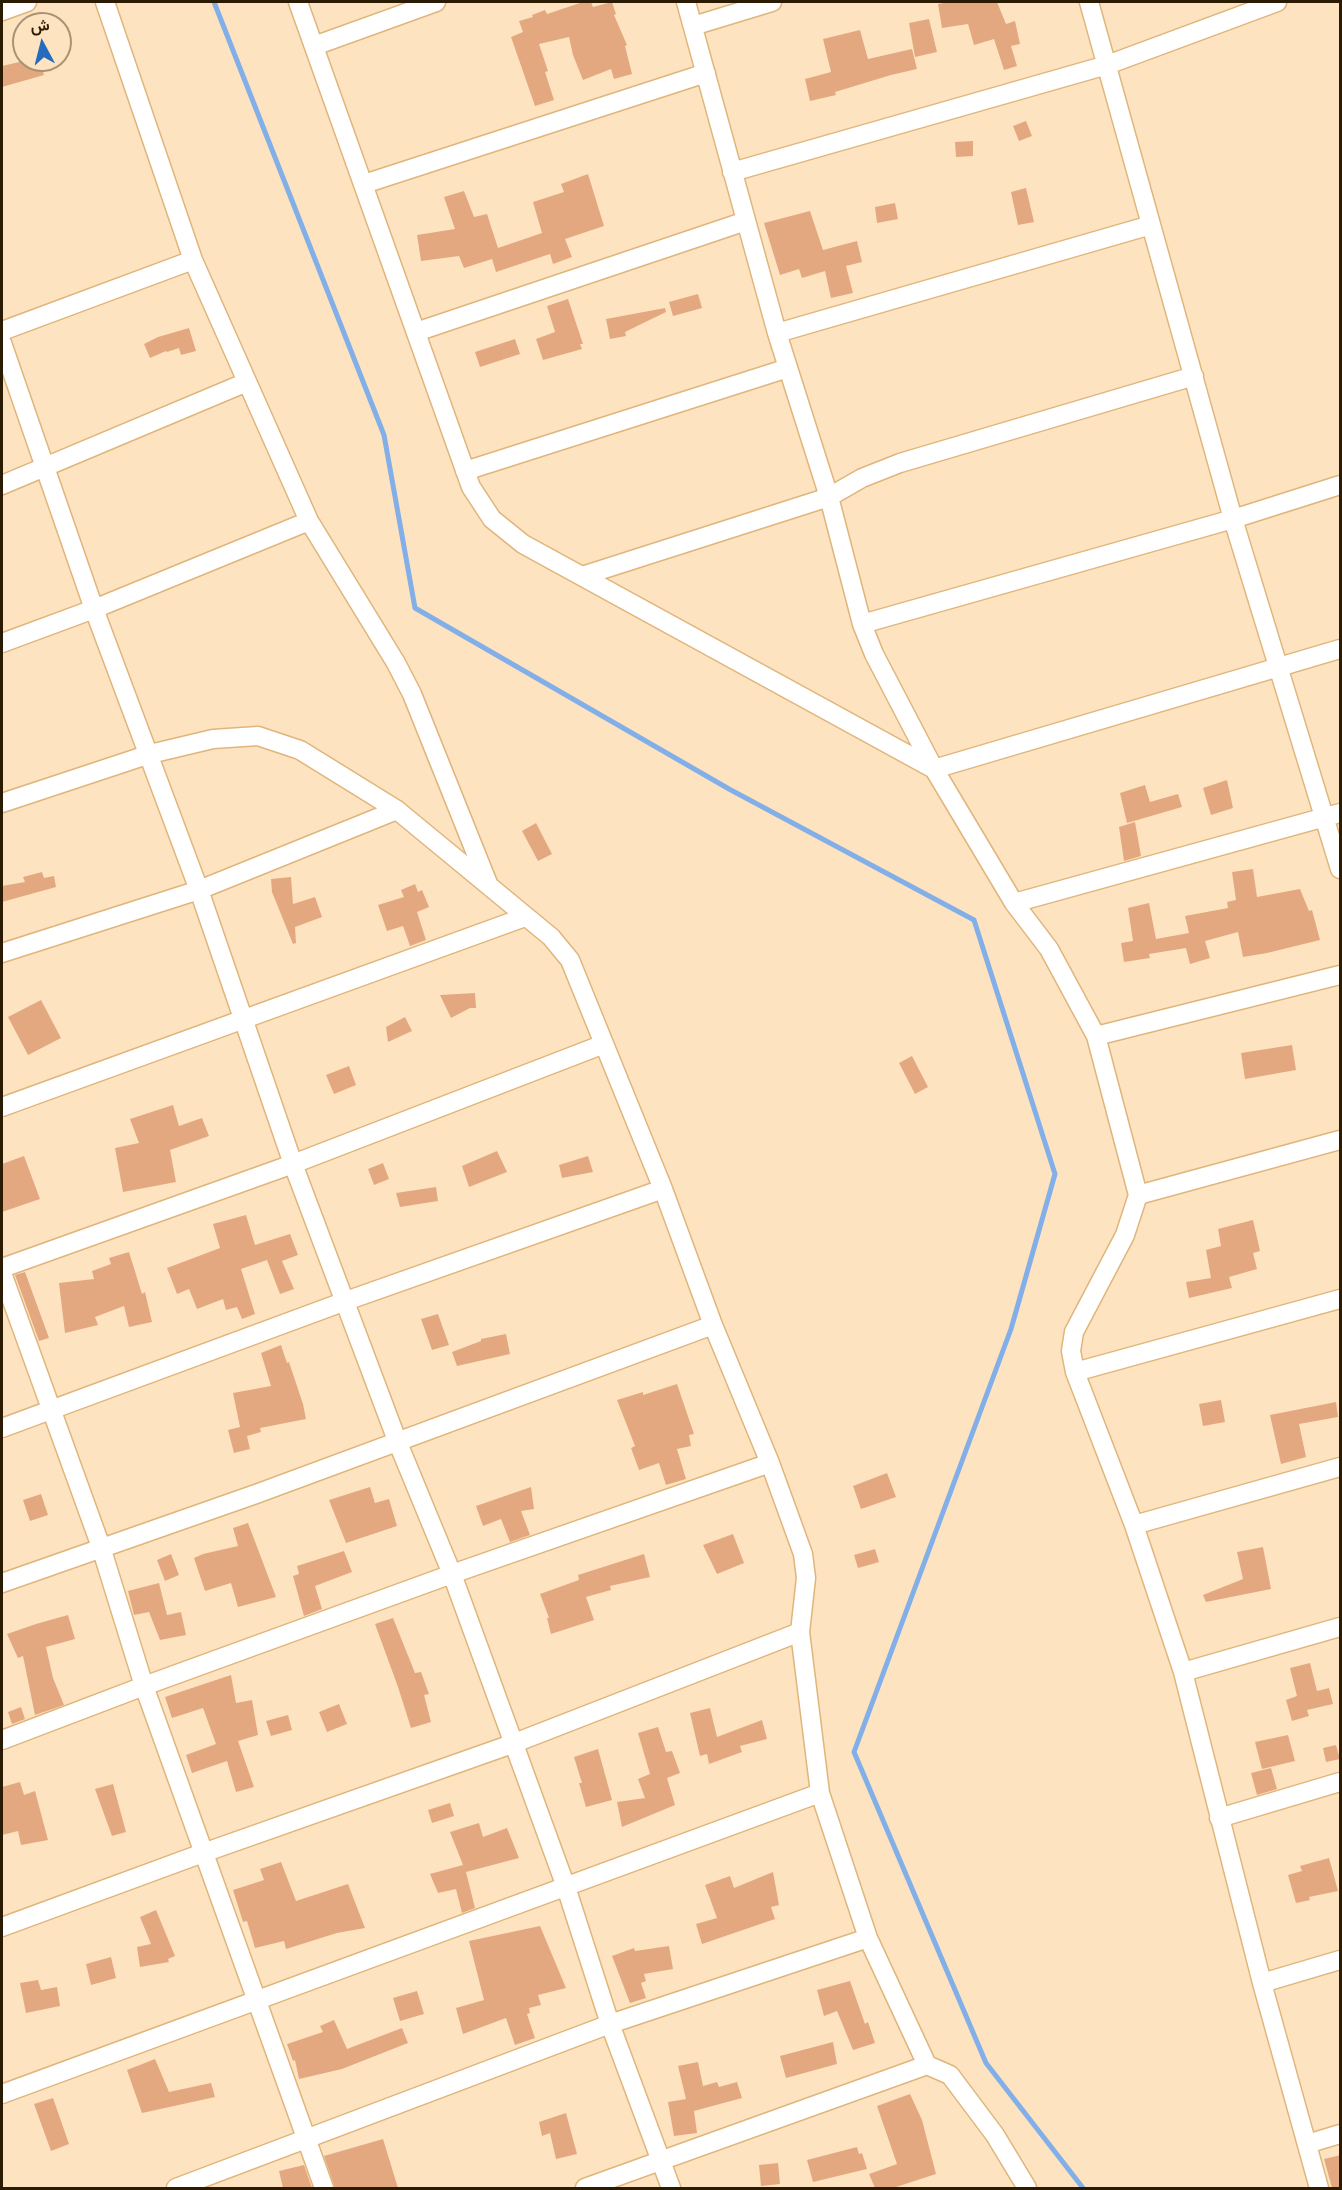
<!DOCTYPE html>
<html>
<head>
<meta charset="utf-8">
<style>
	body { margin:0 }
	#map { position:relative; width:1342px; height:2190px; overflow:hidden; background:#fee3c1; font-family:Arial,Vazirmatn,sans-serif }
	canvas { display:block }
	.frame { position:absolute; inset:0; border:3px solid #2b1b03; pointer-events:none }
	.north { position:absolute; left:12px; top:12px; width:60px; height:60px; box-sizing:border-box; background:#fee3c1; border:2px solid #aa9375; border-radius:50%; rotate:353deg; font-size:16px; font-weight:700; line-height:24px; text-align:center; color:#2b1b03 }
	.north::after { content:''; display:block; margin:auto; width:21px; height:27px; background:#266cbc; clip-path:polygon(50% 0,100% 100%,50% 72%,0 100%) }
</style>
</head>
<body>
<div id="map">
<canvas width="1342" height="2190"></canvas>
<div class="frame"></div>
<div class="north">ش</div>
</div>
<script>
const g = document.querySelector('canvas').getContext('2d');
g.lineJoin = 'round';
const toPath = rows => new Path2D(rows.map(r => 'M' + r).join(''));
function trace(path, color, width, dash) { g.strokeStyle = color; g.lineWidth = width; g.lineCap = dash ? 'butt' : 'round'; g.setLineDash(dash || []); g.stroke(path); }
function paint(path, color) { g.fillStyle = color; g.fill(path, 'evenodd'); }
const stream = toPath([
	[214,2,384,435,415,608,729,789,974,920,1055,1174,1011,1329,854,1752,986,2063,1083,2188]
]);
const building = toPath([
	[583,2,591,2,593,7,612,2,616,14,614,15,627,45,625,46,632,74,614,79,611,69,583,80,573,55,569,37,539,44,548,71,545,72,554,100,535,106,511,37,523,32,519,21,533,17,532,15,545,10,547,14],
	[949,2,997,2,1006,24,1015,21,1020,44,1011,46,1017,66,1004,70,994,39,974,45,968,24,942,28,938,4],
	[929,19,937,52,915,57,909,23],
	[860,30,868,59,912,49,917,69,891,75,835,92,836,95,810,101,805,79,831,72,823,39],
	[28,60,40,60,44,75,2,87,2,66],
	[1026,121,1032,136,1019,141,1013,126],
	[973,141,973,156,956,157,955,142],
	[588,174,604,226,565,239,572,257,553,264,550,254,496,272,492,259,464,268,459,256,421,261,417,235,455,229,444,197,464,191,474,217,487,214,498,248,542,233,533,202,564,192,561,184],
	[1026,188,1034,222,1018,225,1011,192],
	[895,203,898,219,877,223,875,207],
	[810,211,823,250,857,241,862,262,846,266,853,293,831,298,825,271,802,278,799,269,780,275,764,223],
	[698,294,702,308,673,316,669,302],
	[568,299,583,344,580,344,582,349,543,360,536,339,555,332,547,306],
	[665,308,666,312,625,332,626,336,610,339,606,319],
	[189,328,196,351,181,355,179,348,167,352,166,351,150,358,144,344,158,337],
	[515,339,520,354,480,367,475,352],
	[1227,780,1233,808,1211,815,1203,788],
	[1145,785,1150,802,1178,794,1182,807,1127,823,1120,793],
	[1135,822,1141,856,1124,861,1119,827],
	[536,823,552,854,538,861,522,831],
	[1253,869,1257,897,1300,889,1309,911,1312,910,1320,940,1267,953,1243,957,1238,932,1205,941,1210,958,1190,964,1186,948,1149,954,1150,958,1124,962,1121,943,1133,941,1128,908,1149,903,1156,939,1189,933,1185,916,1228,908,1227,902,1236,900,1232,872],
	[42,872,44,878,54,876,56,887,2,902,2,886,25,882,23,877],
	[291,877,293,904,315,897,322,917,295,927,296,943,293,944,272,892,271,879],
	[415,884,418,892,422,890,429,907,417,912,426,940,410,946,403,926,387,931,378,905,404,897,401,890],
	[475,993,476,1008,470,1008,451,1018,440,995],
	[41,1000,61,1038,28,1055,8,1017],
	[405,1017,412,1031,388,1042,386,1027],
	[1292,1045,1296,1070,1245,1079,1241,1053],
	[912,1056,928,1087,915,1094,899,1063],
	[349,1066,356,1085,334,1094,326,1075],
	[173,1105,179,1126,202,1118,209,1136,170,1150,176,1182,123,1192,115,1148,139,1143,130,1119],
	[497,1151,507,1172,469,1187,462,1166],
	[24,1156,40,1199,2,1212,2,1164],
	[588,1156,593,1172,562,1178,559,1165],
	[383,1163,389,1179,374,1185,368,1169],
	[436,1187,438,1201,400,1207,396,1193],
	[246,1215,255,1245,290,1234,298,1255,282,1261,294,1289,280,1294,267,1260,241,1269,255,1314,242,1319,237,1307,226,1310,223,1299,197,1309,189,1289,177,1294,167,1268,220,1248,213,1224],
	[1253,1220,1260,1251,1253,1253,1257,1269,1229,1277,1232,1288,1189,1298,1186,1282,1211,1278,1206,1250,1221,1246,1218,1229],
	[129,1252,142,1294,145,1292,152,1322,129,1327,124,1306,95,1317,98,1325,65,1333,59,1283,94,1279,92,1271,111,1264,109,1258],
	[25,1272,49,1338,39,1341,15,1275],
	[438,1314,449,1345,432,1350,421,1319],
	[506,1334,510,1354,457,1366,452,1352,481,1341,481,1339],
	[281,1345,287,1363,289,1362,303,1404,306,1419,260,1428,261,1432,247,1436,250,1449,234,1453,228,1430,240,1427,233,1393,271,1386,261,1353],
	[677,1384,694,1434,689,1435,691,1446,677,1449,686,1479,666,1485,659,1463,639,1470,631,1448,635,1446,617,1400,643,1392,643,1395],
	[1221,1400,1225,1422,1203,1426,1199,1404],
	[1336,1402,1338,1417,1299,1424,1306,1457,1281,1464,1270,1415],
	[887,1473,896,1497,861,1509,853,1486],
	[370,1487,375,1503,389,1499,397,1526,346,1543,329,1500],
	[531,1487,534,1509,521,1511,530,1535,510,1542,501,1519,483,1526,476,1506],
	[41,1494,48,1515,30,1521,23,1500],
	[248,1523,276,1597,238,1607,231,1583,205,1591,194,1558,203,1554,238,1546,233,1528],
	[733,1534,744,1563,717,1574,703,1545],
	[1263,1547,1271,1589,1206,1602,1203,1595,1243,1579,1237,1552],
	[875,1549,879,1562,858,1568,854,1555],
	[344,1551,352,1572,315,1586,322,1609,304,1616,293,1576,299,1574,297,1566],
	[171,1554,179,1575,165,1581,157,1560],
	[644,1554,650,1577,610,1586,611,1590,586,1597,594,1620,551,1634,547,1618,549,1618,540,1594,579,1580,578,1575],
	[159,1583,167,1615,181,1612,186,1635,160,1640,149,1612,134,1615,128,1591],
	[68,1615,75,1639,46,1647,53,1678,64,1705,35,1715,23,1656,18,1658,7,1634,36,1624],
	[393,1618,415,1673,421,1672,429,1694,424,1695,431,1722,411,1728,398,1687,375,1624],
	[1310,1663,1317,1691,1329,1688,1333,1704,1307,1710,1309,1716,1292,1721,1286,1700,1297,1696,1290,1668],
	[231,1675,236,1703,252,1700,258,1735,238,1741,254,1787,236,1792,227,1761,192,1773,186,1755,216,1744,203,1708,172,1718,165,1697],
	[339,1704,347,1724,327,1732,319,1712],
	[21,1707,25,1719,12,1724,8,1712],
	[710,1708,717,1737,762,1720,767,1739,740,1746,742,1752,709,1764,707,1754,700,1756,690,1713],
	[288,1715,292,1730,271,1736,266,1721],
	[658,1727,666,1752,672,1751,680,1773,667,1778,675,1805,622,1827,617,1802,645,1798,638,1779,650,1774,638,1733],
	[1288,1735,1295,1761,1262,1769,1255,1742],
	[1336,1745,1340,1759,1326,1762,1323,1748],
	[598,1749,612,1800,586,1807,579,1783,582,1783,574,1757],
	[1271,1768,1277,1789,1257,1795,1251,1773],
	[20,1782,24,1795,35,1791,48,1840,21,1845,18,1831,2,1835,2,1787],
	[113,1784,126,1832,112,1836,95,1789],
	[450,1803,454,1816,432,1823,428,1810],
	[479,1823,483,1837,507,1828,519,1858,466,1872,475,1908,462,1913,456,1889,438,1893,430,1874,463,1865,450,1832],
	[1329,1858,1338,1891,1309,1897,1310,1900,1296,1903,1288,1875,1302,1871,1300,1866],
	[281,1862,296,1901,348,1884,365,1928,337,1933,286,1949,284,1941,255,1948,247,1921,243,1922,233,1890,264,1880,260,1869],
	[773,1872,779,1905,771,1907,775,1919,702,1944,696,1924,717,1918,705,1885,730,1876,734,1888],
	[156,1910,175,1956,168,1959,169,1962,140,1967,137,1947,151,1944,140,1917],
	[540,1926,566,1988,538,1995,541,2005,529,2008,530,2013,527,2014,535,2038,515,2045,506,2018,463,2034,456,2008,484,2000,469,1941],
	[669,1946,673,1969,644,1974,646,1981,641,1983,646,1998,630,2003,612,1956,634,1948,635,1951],
	[111,1957,116,1978,91,1985,86,1964],
	[38,1980,41,1990,57,1987,60,2006,26,2013,20,1983],
	[850,1981,865,2024,868,2022,875,2043,853,2050,837,2011,824,2016,817,1990],
	[417,1991,424,2014,400,2021,393,1998],
	[334,2020,347,2049,402,2028,408,2043,342,2069,299,2079,295,2060,293,2061,287,2044,323,2032,320,2026],
	[833,2042,837,2064,786,2078,780,2056],
	[155,2059,169,2092,211,2083,215,2097,142,2113,127,2070],
	[698,2062,703,2086,717,2082,719,2087,737,2082,742,2098,694,2111,697,2133,674,2136,668,2102,686,2099,678,2066],
	[910,2094,922,2120,936,2174,893,2188,875,2188,869,2174,897,2164,877,2106],
	[53,2098,69,2144,51,2151,34,2104],
	[566,2113,577,2154,556,2159,550,2133,542,2136,539,2122],
	[383,2139,398,2188,335,2188,324,2156],
	[857,2147,859,2154,862,2153,867,2169,813,2182,807,2160],
	[1341,2155,1341,2188,1332,2188,1324,2159],
	[778,2163,780,2184,761,2186,759,2165],
	[304,2165,312,2188,283,2188,279,2171]
]);
const minor = toPath([
	[105,2,193,260,309,521,396,663,412,694,489,886],
	[298,2,471,487,492,519,523,544,934,769,1340,649],
	[686,2,777,333,829,497,862,624,874,654,934,769,1014,903,1049,949,1096,1036,1138,1195,1125,1235,1074,1332,1071,1351,1075,1372,1134,1525,1183,1672,1262,1983,1319,2188],
	[1089,2,1233,519,1340,869],
	[2,11,27,2],
	[693,26,772,2],
	[314,46,436,2],
	[732,172,1107,65,1277,2],
	[364,184,706,73],
	[2,331,193,260],
	[416,332,746,221],
	[777,333,1151,225],
	[2,343,94,609,199,890,293,1164,398,1443,452,1574,566,1887,610,2024,671,2188],
	[465,471,788,368],
	[2,485,247,382],
	[582,576,829,497,862,478,900,463,1194,376],
	[862,624,1233,519,1340,485],
	[2,643,94,609,309,521],
	[2,803,150,754,213,739,258,736,300,750,397,810,551,937,570,960,663,1189,713,1325,770,1463,803,1554,806,1578,800,1632,820,1793,868,1938,927,2065,950,2075,995,2135,1027,2188],
	[1014,903,1340,813],
	[2,953,199,890,397,810],
	[1096,1036,1340,975],
	[2,1107,525,917],
	[1138,1195,1340,1140],
	[2,1268,293,1164,604,1044],
	[2,1273,101,1547,144,1686,324,2188],
	[1075,1372,1340,1299],
	[2,1428,343,1302,663,1189],
	[1134,1525,1340,1467],
	[2,1583,256,1494,713,1325],
	[1183,1672,1340,1627],
	[2,1740,144,1686,452,1574,770,1463],
	[1219,1818,1340,1782],
	[2,1927,203,1853,512,1744,800,1632],
	[1262,1983,1340,1960],
	[2,2094,820,1793],
	[1307,2144,1340,2134],
	[176,2188,610,2024,868,1938],
	[585,2188,927,2065]
]);
trace(stream, '#82afe8', 5);
paint(building, '#e4a880');
trace(minor, '#e0b57b', 21);
trace(minor, '#fff', 18);
</script>
</body>
</html>
